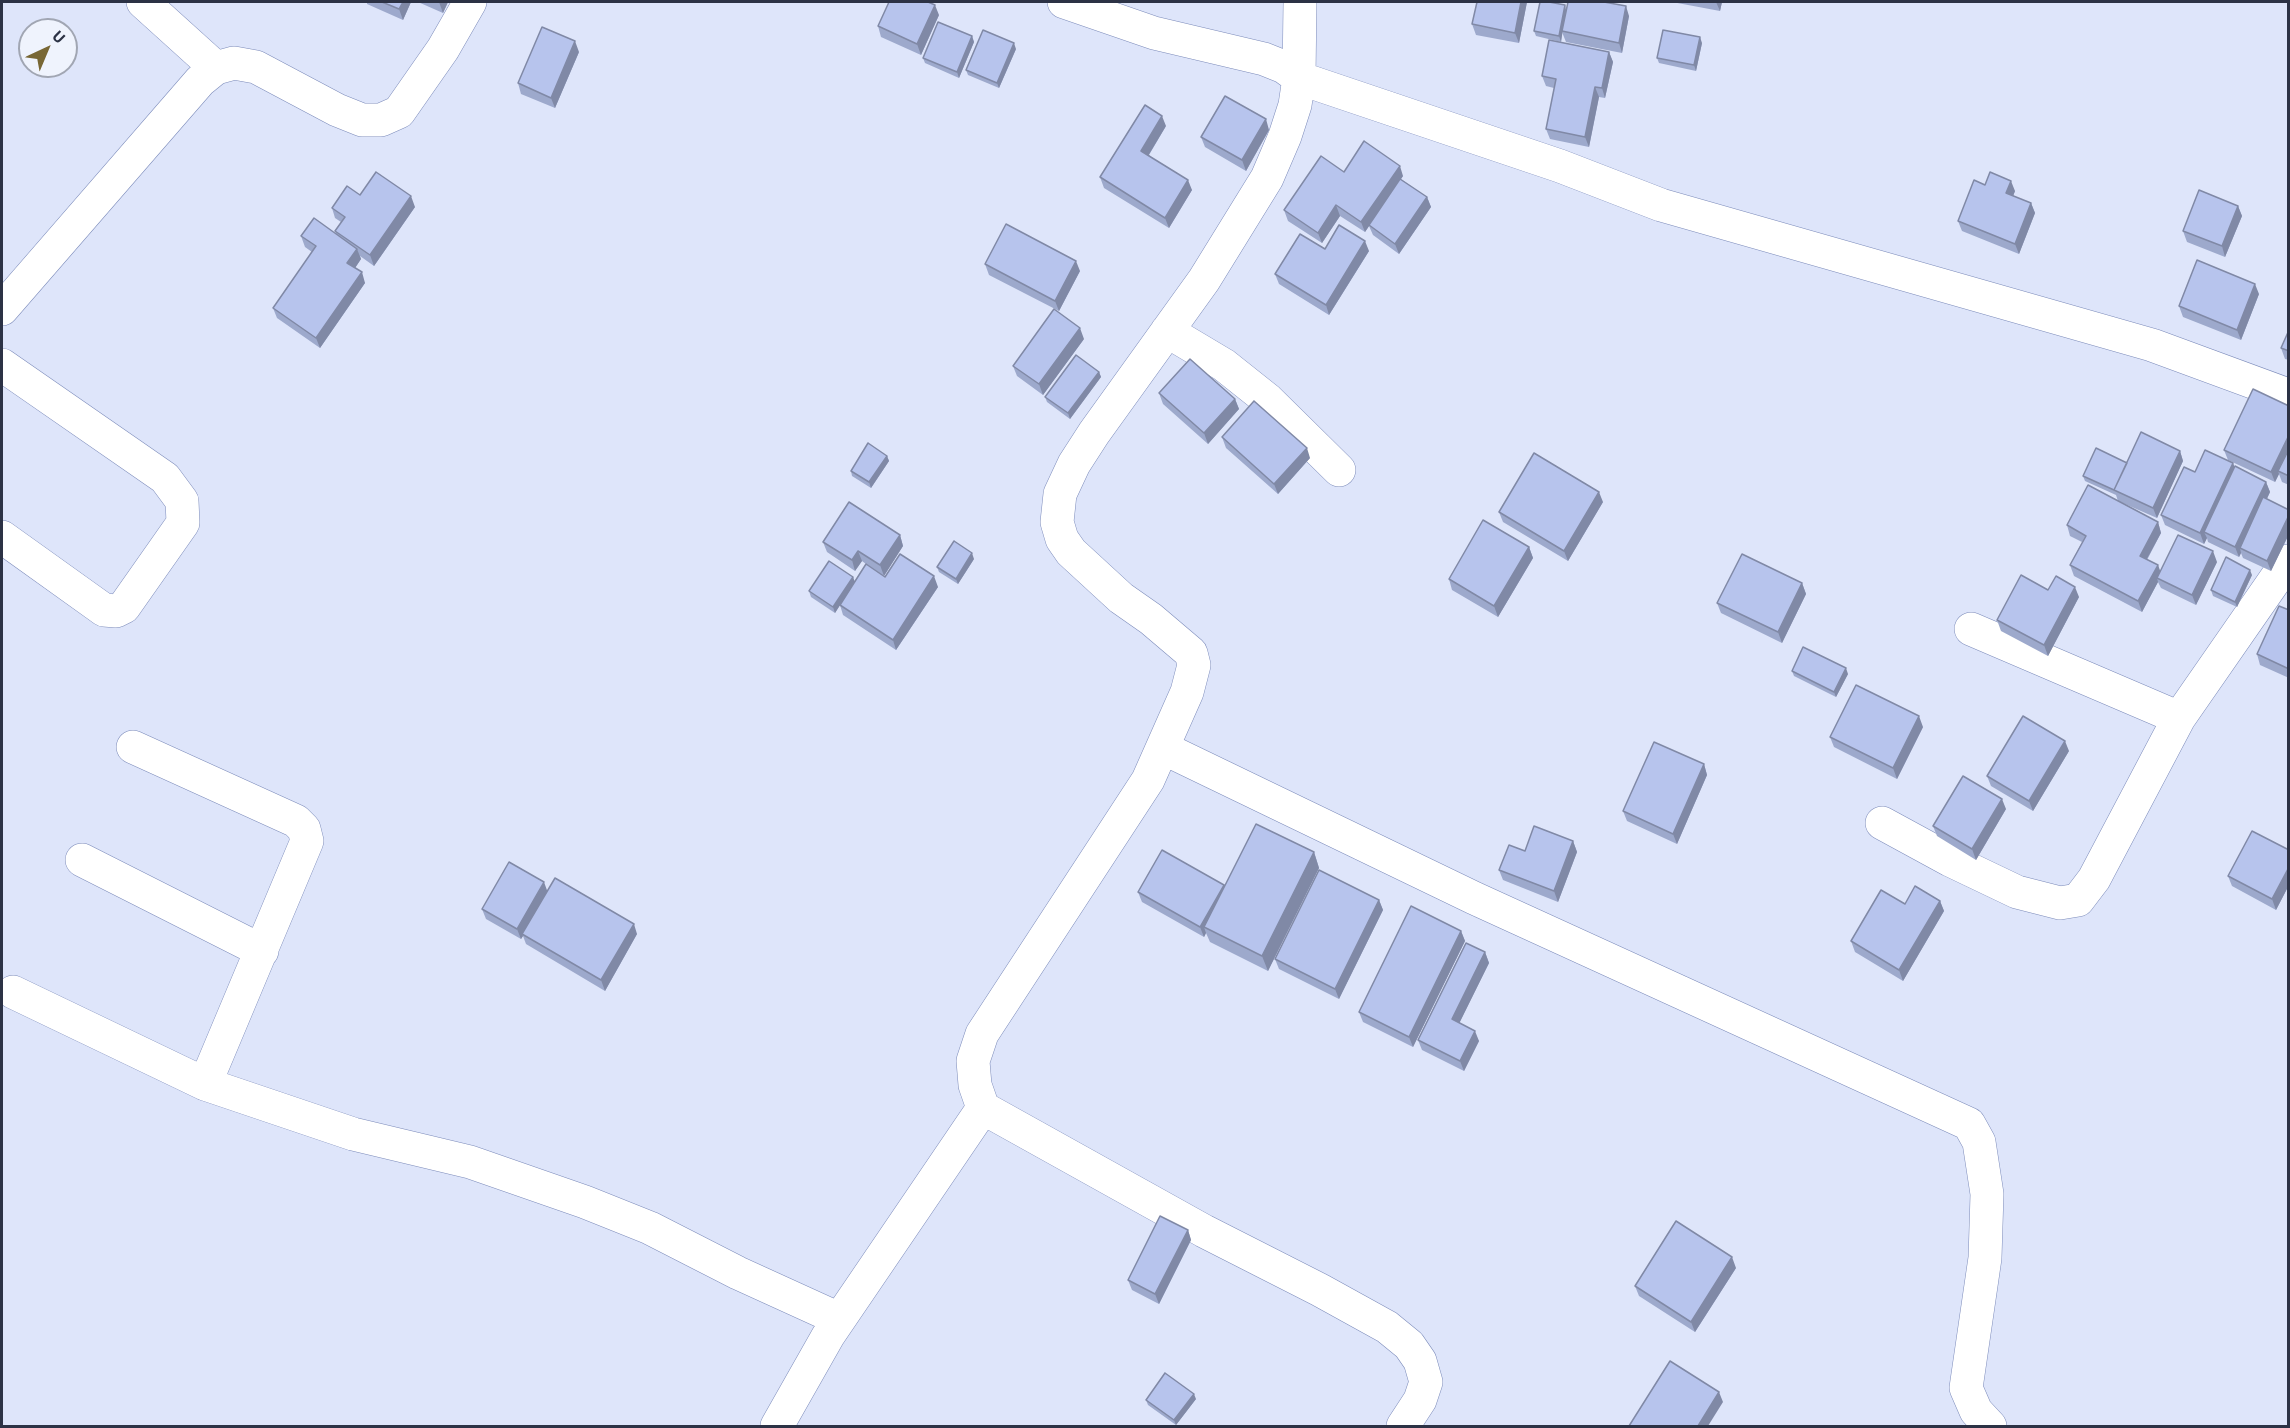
<!DOCTYPE html>
<html>
<head>
<meta charset="utf-8">
<style>
	body { margin:0 }
	#map { position:relative; width:2290px; height:1428px; overflow:hidden; background:#dee5fa; font-family:"Titillium Web",sans-serif }
	canvas { display:block }
	.frame { position:absolute; inset:0; border:3px solid #2c3245; pointer-events:none }
	.north { position:absolute; left:18px; top:18px; width:60px; height:60px; box-sizing:border-box; background:#eff3fd; border:2px solid #a1a6b3; border-radius:50%; rotate:44deg; font-size:16px; font-weight:700; line-height:24px; text-align:center; color:#2c3245 }
	.north::after { content:''; display:block; margin:auto; width:21px; height:27px; background:#786735; clip-path:polygon(50% 0,100% 100%,50% 72%,0 100%) }
</style>
</head>
<body>
<div id="map">
<canvas width="2290" height="1428"></canvas>
<div class="frame"></div>
<div class="north">U</div>
</div>
<script>
const g = document.querySelector('canvas').getContext('2d');
g.lineJoin = 'round';
const toPath = rows => new Path2D(rows.map(r => 'M' + r).join(''));
function trace(path, color, width, dash) { g.strokeStyle = color; g.lineWidth = width; g.lineCap = dash ? 'butt' : 'round'; g.setLineDash(dash || []); g.stroke(path); }
function paint(path, color) { g.fillStyle = color; g.fill(path, 'evenodd'); }
const minor = toPath([
	[143,2,216,68],
	[1064,2,1154,33,1264,59,1284,67,1299,78,1560,166,1661,205,2152,345,2288,395],
	[1300,2,1299,78,1295,105,1285,136,1267,178,1204,280,1094,433,1074,464,1060,494,1057,522,1062,539,1071,552,1121,598,1151,619,1191,653,1194,665,1187,692,1148,780,982,1034,973,1061,975,1085,983,1108,1204,1231,1320,1290,1387,1327,1409,1345,1420,1361,1426,1382,1420,1400,1403,1426],
	[2,309,200,81,216,68,234,63,256,67,337,110,362,120,381,120,399,112,443,49,470,2],
	[1167,331,1224,365,1268,400,1339,470],
	[2,365,165,478,182,501,183,523,124,607,116,611,104,610,2,537],
	[1971,629,2179,718],
	[133,747,296,821,304,829,307,841,205,1084,353,1134,470,1162,585,1202,650,1228,738,1273,839,1319],
	[1163,748,1474,898,1969,1124,1979,1142,1987,1194,1985,1258,1966,1388,1976,1411,1990,1426],
	[1882,823,1950,860,2017,892,2060,903,2078,900,2094,879,2179,718,2288,561],
	[82,860,262,951],
	[13,992,205,1084],
	[777,1426,828,1336,983,1108]
]);
const wall = toPath([
	[367,2,411,2,403,20,367,4],
	[418,2,448,2,443,13],
	[1477,2,1527,2,1519,43,1476,35,1472,24],
	[1672,2,1722,2,1720,11],
	[1566,10,1629,16,1622,53,1566,42,1562,32,1561,42,1536,36,1534,31],
	[939,15,921,55,881,37,878,26],
	[972,36,974,42,959,78,925,63,923,58],
	[1702,43,1696,71,1659,63,1657,58],
	[1016,49,999,88,968,75,966,70],
	[579,52,555,108,521,94,518,83],
	[1609,52,1613,62,1605,98,1599,97,1589,147,1550,139,1546,129,1554,88,1546,86,1542,76],
	[1166,126,1149,155,1192,190,1169,228,1104,188,1100,177],
	[1269,130,1246,171,1205,147,1201,137],
	[1344,172,1403,176,1401,179,1427,197,1431,207,1399,254,1373,235,1369,226,1365,232,1340,216,1322,243,1288,221,1284,210],
	[1985,185,2015,191,2013,196,2031,203,2035,213,2019,254,1962,231,1958,221],
	[360,195,415,207,374,266,360,256,361,259,355,268,365,283,320,348,277,318,273,308,312,252,305,247,301,236,336,234,335,231,341,222,335,218,332,208],
	[2238,206,2242,216,2225,257,2187,242,2183,231],
	[1325,249,1369,251,1329,315,1279,284,1275,274],
	[985,264,1080,271,1059,311,989,275],
	[2259,294,2241,340,2183,317,2179,306],
	[2289,330,2289,360,2285,359,2281,348],
	[1084,339,1043,395,1017,376,1013,366],
	[1099,372,1101,377,1070,419,1047,402,1045,397],
	[1159,393,1235,399,1239,409,1208,444,1163,404],
	[2289,406,2289,485,2282,482,2279,474,2275,482,2228,460,2224,450],
	[1222,437,1310,458,1278,494,1226,448],
	[2180,451,2183,461,2157,518,2118,501,2116,495,2085,481,2083,476,2127,463],
	[887,456,889,461,871,488,852,476,851,471],
	[2233,463,2234,467,2266,482,2270,492,2267,499,2289,510,2289,534,2271,571,2243,558,2241,553,2239,557,2208,542,2207,538,2204,544,2165,525,2161,515,2195,472],
	[1603,502,1568,561,1503,522,1499,512],
	[2158,522,2161,533,2147,560,2158,565,2160,572,2217,562,2196,605,2161,588,2158,582,2142,612,2074,576,2070,565,2082,542,2070,536,2067,525],
	[900,535,903,546,884,576,866,565,885,577,938,587,896,650,843,615,840,605,835,613,811,597,809,591,853,577,854,582,866,564,862,561,855,571,827,552,823,542],
	[1529,547,1533,558,1498,617,1452,590,1449,579],
	[974,559,958,584,939,572,937,567],
	[2252,575,2237,607,2213,596,2211,590],
	[1802,583,1806,594,1782,643,1721,613,1717,603],
	[2048,590,2079,597,2048,656,2001,631,1997,620],
	[2289,610,2289,678,2260,665,2257,654],
	[1792,671,1848,674,1836,697,1794,676],
	[1923,727,1897,779,1834,747,1830,737],
	[2069,751,2033,811,1991,786,1987,776],
	[1704,764,1707,775,1677,844,1627,821,1623,811],
	[2006,809,1976,860,1937,836,1933,826],
	[1573,841,1577,852,1558,902,1503,880,1499,870,1525,851],
	[2289,850,2289,885,2276,910,2232,886,2228,876],
	[1314,852,1319,868,1268,971,1210,942,1206,933,1204,937,1142,902,1138,892,1224,886],
	[547,891,637,934,605,991,526,944,523,936,521,939,486,919,482,909],
	[1379,900,1383,910,1339,999,1279,969,1275,959],
	[1940,901,1944,911,1903,981,1855,952,1851,941,1905,904],
	[1461,931,1465,941,1413,1047,1363,1022,1359,1012],
	[1485,952,1489,963,1459,1023,1479,1041,1464,1071,1422,1050,1418,1040],
	[1188,1230,1191,1240,1159,1304,1132,1290,1128,1280],
	[1736,1268,1695,1332,1639,1296,1635,1286],
	[1196,1399,1176,1425,1148,1405,1146,1400]
]);
const shadedWall = toPath([
	[403,2,411,2,403,20,399,9],
	[439,2,448,2,443,13],
	[1521,2,1527,2,1519,43,1515,33],
	[1716,2,1722,2,1720,11],
	[935,5,939,15,921,55,917,44],
	[1565,5,1566,10,1561,42,1559,36],
	[1626,6,1629,16,1622,53,1619,43],
	[972,36,974,42,959,78,957,72],
	[1700,37,1702,43,1696,71,1694,65],
	[575,41,579,52,555,108,551,98],
	[1014,43,1016,49,999,88,997,83],
	[1609,52,1613,62,1605,98,1602,88],
	[1595,87,1599,97,1589,147,1585,137],
	[1162,116,1166,126,1145,161,1141,151],
	[1266,119,1269,130,1246,171,1242,160],
	[1400,166,1403,176,1365,232,1361,222],
	[1188,180,1192,190,1169,228,1165,218],
	[2011,181,2015,191,2010,204,2006,193],
	[411,196,415,207,374,266,370,255],
	[1427,197,1431,207,1399,254,1395,244],
	[2031,203,2035,213,2019,254,2015,244],
	[1336,205,1340,216,1322,243,1318,233],
	[2238,206,2242,216,2225,257,2222,246],
	[1365,241,1369,251,1329,315,1326,305],
	[357,249,361,259,351,274,347,263],
	[1076,261,1080,271,1059,311,1055,301],
	[362,272,365,283,320,348,316,338],
	[2255,284,2259,294,2241,340,2237,330],
	[1080,328,1084,339,1043,395,1039,384],
	[1099,372,1101,377,1070,419,1068,413],
	[1235,399,1239,409,1208,444,1204,433],
	[2289,435,2289,454,2278,471,2279,474,2275,482,2271,472],
	[1307,448,1310,458,1278,494,1274,484],
	[2180,451,2183,461,2157,518,2153,508],
	[887,456,889,461,871,488,869,482],
	[2233,463,2237,473,2204,532,2207,538,2204,544,2200,533],
	[2266,482,2270,492,2243,549,2240,548,2241,553,2239,557,2235,547],
	[1599,492,1603,502,1568,561,1564,551],
	[2289,515,2289,534,2271,571,2267,561],
	[2158,522,2161,533,2143,566,2140,556],
	[900,535,903,546,884,576,880,565],
	[1529,547,1533,558,1498,617,1494,606],
	[858,551,862,561,855,571,852,560],
	[2213,551,2217,562,2196,605,2192,595],
	[972,553,974,559,958,584,956,579],
	[2158,565,2162,576,2157,578,2158,582,2142,612,2138,601],
	[2250,570,2252,575,2237,607,2235,602],
	[934,576,938,587,896,650,893,640],
	[853,577,855,582,835,613,833,607],
	[1802,583,1806,594,1782,643,1778,632],
	[2075,587,2079,597,2048,656,2044,645],
	[1846,668,1848,674,1836,697,1834,692],
	[1919,716,1923,727,1897,779,1893,768],
	[2065,741,2069,751,2033,811,2029,801],
	[1704,764,1707,775,1677,844,1673,834],
	[2002,799,2006,809,1976,860,1972,849],
	[1573,841,1577,852,1558,902,1554,891],
	[1314,852,1319,868,1268,971,1262,956],
	[2289,867,2289,885,2276,910,2272,899],
	[544,882,548,893,522,934,523,936,521,939,517,929],
	[1224,885,1228,895,1204,927,1206,933,1204,937,1200,927],
	[1379,900,1383,910,1339,999,1335,989],
	[1940,901,1944,911,1903,981,1899,970],
	[634,924,637,934,605,991,601,980],
	[1461,931,1465,941,1413,1047,1409,1037],
	[1485,952,1489,963,1456,1030,1452,1019],
	[1475,1031,1479,1041,1464,1071,1460,1061],
	[1188,1230,1191,1240,1159,1304,1155,1294],
	[1732,1257,1736,1268,1695,1332,1691,1322],
	[1719,1392,1723,1402,1708,1426,1698,1426],
	[1194,1394,1196,1399,1176,1425,1174,1420]
]);
const building = toPath([
	[382,2,403,2,399,9,382,2],
	[889,2,928,2,935,5,917,44,878,26,889,2],
	[1477,2,1521,2,1515,33,1472,24,1477,2],
	[1540,2,1549,2,1565,5,1559,36,1534,31,1540,2],
	[1568,2,1604,2,1626,6,1619,43,1562,31,1568,2],
	[938,22,972,36,957,72,923,58,938,22],
	[542,27,575,41,551,98,518,83,542,27],
	[983,30,1014,43,997,83,966,70,983,30],
	[1663,30,1700,37,1694,65,1657,58,1663,30],
	[1549,40,1609,52,1602,88,1595,87,1585,137,1546,129,1556,79,1542,76,1549,40],
	[1225,96,1266,119,1242,160,1201,137,1225,96],
	[1145,105,1162,116,1141,151,1188,180,1165,218,1100,177,1145,105],
	[1364,141,1400,166,1361,222,1336,205,1318,233,1284,210,1321,156,1344,172,1364,141],
	[376,172,411,196,370,255,335,231,345,217,332,208,347,186,360,195,376,172],
	[1990,172,2011,181,2006,193,2031,203,2015,244,1958,221,1974,180,1985,185,1990,172],
	[1400,179,1427,197,1395,244,1369,225,1400,179],
	[2199,190,2238,206,2222,246,2183,231,2199,190],
	[314,218,357,249,347,263,362,272,316,338,273,308,316,246,301,236,314,218],
	[1006,224,1076,261,1055,301,985,264,1006,224],
	[1339,225,1365,241,1326,305,1275,274,1300,234,1325,249,1339,225],
	[2197,260,2255,284,2237,330,2179,306,2197,260],
	[1054,309,1080,328,1039,384,1013,366,1054,309],
	[2289,330,2289,351,2281,348,2289,330],
	[1076,355,1099,372,1068,413,1045,397,1076,355],
	[1190,359,1235,399,1204,433,1159,393,1190,359],
	[2253,389,2289,406,2289,435,2271,472,2224,450,2253,389],
	[1254,401,1307,448,1274,484,1222,437,1254,401],
	[2141,432,2180,451,2153,508,2114,490,2141,432],
	[868,443,887,456,869,482,851,471,868,443],
	[2096,448,2127,463,2114,490,2083,476,2096,448],
	[2289,449,2289,476,2278,471,2289,449],
	[2205,450,2233,463,2200,533,2161,515,2184,467,2195,472,2205,450],
	[1534,453,1599,492,1564,551,1499,512,1534,453],
	[2235,466,2266,482,2235,547,2204,532,2235,466],
	[2088,485,2158,522,2140,556,2158,565,2138,601,2070,565,2086,536,2067,525,2088,485],
	[2263,497,2289,510,2289,515,2267,561,2240,548,2263,497],
	[849,502,900,535,880,565,858,551,852,560,823,542,849,502],
	[1483,520,1529,547,1494,606,1449,579,1483,520],
	[2178,535,2213,551,2192,595,2157,578,2178,535],
	[954,541,972,553,956,579,937,567,954,541],
	[900,554,934,576,893,640,840,605,866,564,885,577,900,554],
	[1742,554,1802,583,1778,632,1717,603,1742,554],
	[2226,557,2250,570,2235,602,2211,590,2226,557],
	[829,561,853,577,833,607,809,591,829,561],
	[2021,575,2048,590,2056,576,2075,587,2044,645,1997,620,2021,575],
	[2279,606,2289,610,2289,669,2257,654,2279,606],
	[1803,647,1846,668,1834,692,1792,671,1803,647],
	[1856,685,1919,716,1893,768,1830,737,1856,685],
	[2023,716,2065,741,2029,801,1987,776,2023,716],
	[1654,742,1704,764,1673,834,1623,811,1654,742],
	[1963,776,2002,799,1972,849,1933,826,1963,776],
	[1256,824,1314,852,1262,956,1204,927,1256,824],
	[1534,826,1573,841,1554,891,1499,870,1509,845,1525,851,1534,826],
	[2252,831,2289,850,2289,867,2272,899,2228,876,2252,831],
	[1162,850,1224,885,1200,927,1138,892,1162,850],
	[509,862,544,882,517,929,482,909,509,862],
	[1319,870,1379,900,1335,989,1275,959,1319,870],
	[555,878,634,924,601,980,522,934,555,878],
	[1915,886,1940,901,1899,970,1851,941,1881,890,1905,904,1915,886],
	[1411,906,1461,931,1409,1037,1359,1012,1411,906],
	[1466,943,1485,952,1452,1019,1475,1031,1460,1061,1418,1040,1466,943],
	[1160,1216,1188,1230,1155,1294,1128,1280,1160,1216],
	[1676,1221,1732,1257,1691,1322,1635,1286,1676,1221],
	[1670,1361,1719,1392,1698,1426,1629,1426,1670,1361],
	[1165,1373,1194,1394,1174,1420,1146,1400,1165,1373]
]);
trace(minor, '#7c8bba', 34);
trace(minor, '#fff', 33);
paint(wall, '#9da9cc');
paint(shadedWall, '#8089a6');
paint(building, '#b7c4ed');
trace(building, '#8089a6', 1.5);
</script>
</body>
</html>
